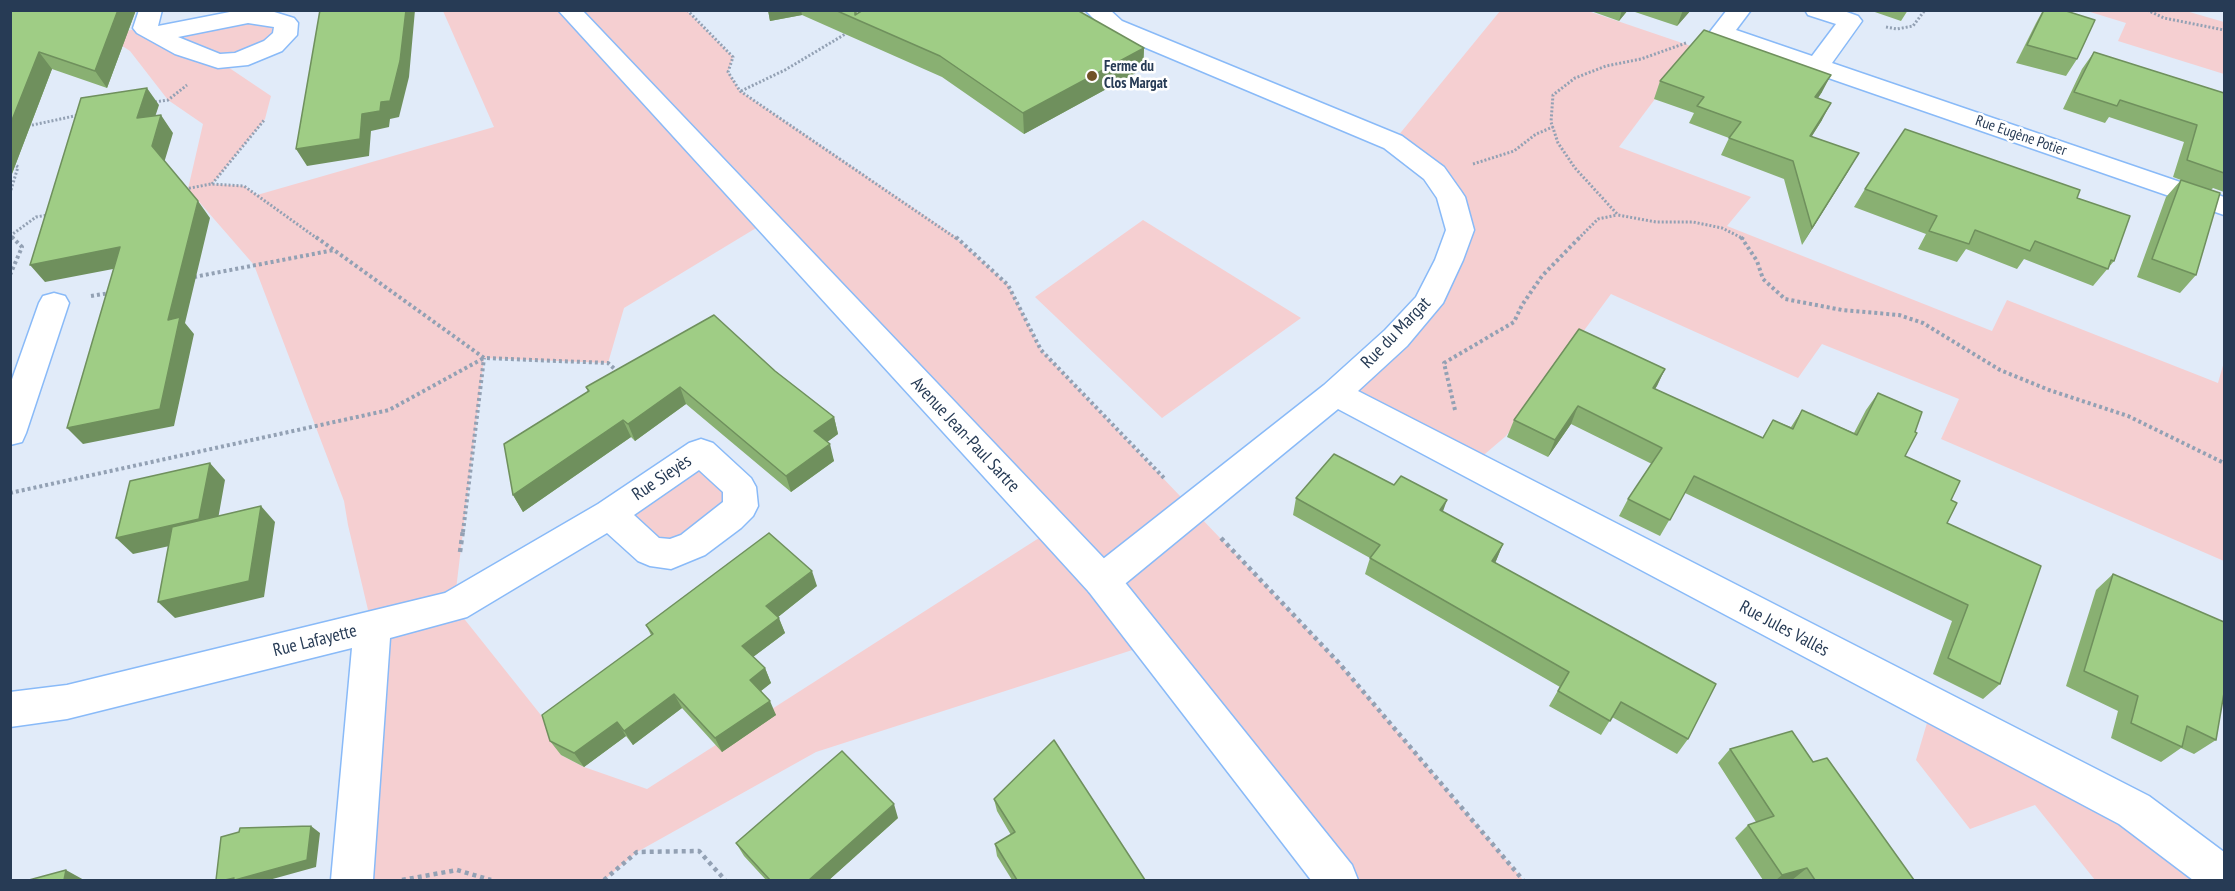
<!DOCTYPE html>
<html>
<head>
<meta charset="utf-8">
<style>
	body { margin:0 }
	#map { position:relative; width:2235px; height:891px; overflow:hidden; background:#e1ebf9; font-family:"PT Sans Narrow",sans-serif }
	canvas { display:block }
	.frame { position:absolute; inset:0; border:12px solid #273b55; pointer-events:none }
</style>
</head>
<body>
<div id="map">
<canvas width="2235" height="891"></canvas>
<div class="frame"></div>
</div>
<script>
const g = document.querySelector('canvas').getContext('2d');
g.lineJoin = 'round';
function paint(path, color) { g.fillStyle = color; g.fill(path, 'evenodd'); }
const toPath = rows => new Path2D(rows.map(r => 'M' + r).join(''));
function trace(path, color, width, dash) { g.strokeStyle = color; g.lineWidth = width; g.lineCap = dash ? 'butt' : 'round'; g.setLineDash(dash || []); g.stroke(path); }
function write(font, color, halo, rows, align = 'center') {
  g.font = font + ' "PT Sans Narrow",sans-serif'; g.lineWidth = 5; g.setLineDash([]); g.textBaseline = 'middle'; g.strokeStyle = halo; g.fillStyle = color; for (const [text, x, y, turn = 0] of rows) {
    g.save(); g.translate(x, y); g.rotate((+turn || 0) * Math.PI / 180); g.textAlign = isNaN(turn) ? turn : align; if (halo) g.strokeText(text, 0, 0); g.fillText(text, 0, 0); g.restore();
  }
}
const green = toPath([
	[443,11,687,11,733,57,728,72,740,91,952,234,1008,285,1041,350,1339,663,1523,880,1338,880,1151,644,816,752,637,852,604,880,352,880,372,627,348,525,344,501,254,265,188,189,203,124,168,100,130,51,104,34,145,28,271,18,285,35,219,61,271,96,265,119,212,184,244,186,257,195,494,127],
	[766,222,1053,529,647,789,584,767,561,755,552,729,454,606,484,358,608,363,624,308],
	[1500,11,1588,11,1694,47,1619,147,1751,197,1727,226,1992,331,2007,300,2218,383,2224,362,2224,561,1941,439,1959,399,1822,344,1798,378,1611,294,1506,436,1472,465,1335,393,1449,260,1451,197,1393,142],
	[2087,11,2186,11,2224,22,2224,74,2118,41,2126,23],
	[1143,220,1301,318,1162,418,1035,297],
	[701,452,739,487,671,554,610,514],
	[1932,706,2134,810,2224,878,2224,880,2095,880,2035,805,1970,829,1916,760]
]);
const pathFar2 = toPath([
	[687,10,733,57,728,72,740,91,957,239],
	[2147,10,2164,18,2224,30],
	[1886,27,1897,29,1913,26,1925,10],
	[1686,43,1641,59,1606,66,1575,78,1553,95,1551,122,1558,143,1575,168,1618,215,1656,222,1693,222,1722,228,1744,239],
	[741,91,785,70,847,33],
	[155,102,168,100,187,85],
	[28,126,79,115],
	[10,161,18,167,10,193],
	[1473,164,1514,151,1536,134,1553,127],
	[212,184,265,119],
	[185,189,211,184,244,186,318,239],
	[10,236,36,217,48,215],
	[11,236,14,239],
	[1578,239,1598,219,1617,215]
]);
const pathFar1 = toPath([
	[316,237,484,358,608,363,619,373],
	[956,237,1008,285,1041,350,1164,478],
	[1741,237,1757,261,1763,279,1785,299,1842,310,1899,315,1923,323,2000,370,2049,390,2128,416,2224,463],
	[10,275,22,247,12,237],
	[194,277,334,250],
	[91,296,110,293],
	[1455,410,1444,363,1514,322,1522,305,1542,276,1580,237],
	[10,493,389,410,484,358],
	[463,532,484,358]
]);
const path = toPath([
	[1221,538,1339,663,1523,880],
	[460,552,463,530],
	[402,880,457,870,491,880],
	[604,880,637,852,699,851,725,880]
]);
const minor = toPath([
	[139,10,162,10,158,26,240,10,271,11,294,18,298,23,297,35,282,51,248,65,218,68,175,54,137,33,133,28,139,10],
	[248,23,274,27,273,33,264,41,235,53,220,54,178,37,248,23],
	[1085,10,1110,10,1122,21,1402,136,1444,167,1461,191,1465,197,1474,230,1463,260,1443,303,1407,346,1358,391,2149,796,2224,852,2224,880,2193,880,2119,824,1338,409,1115,592,1102,596,1089,592,1084,581,1089,570,1324,385,1385,330,1416,297,1435,260,1446,230,1437,198,1424,179,1384,148,1106,31,1085,10],
	[1727,10,1751,10,1736,30,1812,56,1836,24,1808,15,1805,10,1841,10,1858,16,1862,21,1832,63,2224,197,2224,215,1713,38,1709,33,1727,10],
	[54,293,65,296,69,303,26,433,22,442,10,445,10,385,39,303,43,296,54,293],
	[701,439,713,443,751,478,756,487,758,506,753,516,741,528,705,555,671,569,650,566,638,561,607,533,467,617,390,638,373,880,331,880,352,648,67,719,10,727,10,692,67,685,445,593,598,504,689,443,701,439],
	[699,470,723,492,723,502,681,535,670,539,659,538,634,515,699,470]
]);
const secondary = toPath([
	[558,10,582,10,1115,570,1352,865,1358,880,1311,880,1089,592,558,10]
]);
const wall = toPath([
	[10,10,136,10,107,88,52,69,10,179],
	[768,10,857,10,857,14,1144,48,1143,69,1024,134,942,77,802,15,770,21],
	[1588,10,1628,10,1619,21],
	[1629,10,1691,10,1677,26],
	[1869,10,1908,10,1901,21],
	[2043,10,2063,10,2077,59,2066,76,2016,63,2036,23],
	[2094,52,2224,93,2224,91,2224,192,2213,188,2211,190,2196,275,2180,293,2137,277,2166,197,2181,180,2173,177,2184,142,2109,117,2105,123,2063,109,2082,69],
	[1660,81,1822,92,1818,98,1822,120,1812,136,1849,170,1802,245,1784,179,1721,155,1729,138,1689,123,1694,113,1654,99],
	[1865,189,2077,198,2114,261,2093,286,2024,259,2017,269,1966,249,1957,262,1918,249,1926,234,1854,207],
	[1665,369,1655,389,1762,438,1773,420,1791,427,1802,410,1854,433,1866,410,1878,393,1905,456,1951,500,1947,523,2000,684,1983,699,1933,674,1952,621,1685,493,1660,536,1619,516,1628,499,1652,464,1571,424,1548,457,1507,437,1514,420],
	[775,371,834,417,838,434,827,442,834,461,791,492,686,404,635,441,631,437,523,512,513,495,588,392,586,387],
	[1296,498,1443,512,1503,544,1495,563,1688,739,1677,754,1612,717,1601,735,1549,706,1560,687,1365,574,1370,558,1293,515],
	[2113,574,2216,740,2194,754,2181,748,2161,762,2111,738,2118,711,2066,686,2096,590],
	[817,586,778,617,785,633,753,657,765,668,771,683,761,691,776,715,722,752,682,708,633,745,626,736,584,767,561,755,550,741,651,635,646,625],
	[1730,749,1813,762,1914,880,1763,880,1735,838,1748,825,1756,822,1718,763],
	[994,799,1145,880,1012,880,997,856,995,844,1011,835,997,811],
	[898,818,829,880,766,880,744,856,736,843]
]);
const shadedWall = toPath([
	[118,10,136,10,107,88,95,71],
	[406,10,415,10,409,77,399,117,390,119,389,127,371,131,369,156,307,166,296,149,362,114,381,102],
	[768,10,801,10,802,15,770,21],
	[1622,10,1628,10,1619,21],
	[1683,10,1691,10,1677,26],
	[1144,48,1143,69,1024,134,1023,113],
	[39,52,52,69,10,179,10,125],
	[1831,75,1822,92,1807,114,1815,97],
	[147,88,159,105,149,135,137,118],
	[1831,103,1822,120,1801,153,1810,136],
	[161,115,173,133,164,163,152,146],
	[1859,153,1849,170,1802,245,1812,228],
	[198,201,210,218,185,323,194,334,174,426,83,444,67,428,168,320],
	[120,247,134,265,45,282,30,265],
	[1665,369,1657,386,1644,405,1653,388],
	[680,387,686,404,635,441,628,424],
	[1578,406,1571,424,1548,457,1555,440],
	[834,417,838,434,819,448,814,431],
	[623,420,631,437,523,512,513,495],
	[830,444,834,461,791,492,786,476],
	[210,463,225,480,215,536,133,554,116,538],
	[1447,500,1441,517,1440,510],
	[261,506,275,522,264,597,175,618,158,602],
	[1503,544,1496,561,1485,578,1492,561],
	[812,571,817,586,773,621,766,606],
	[779,618,785,633,749,660,742,646],
	[765,668,771,683,757,694,750,680],
	[674,694,682,708,633,745,624,731],
	[770,701,776,715,722,752,715,738],
	[617,722,626,736,584,767,574,753],
	[894,804,898,818,829,880,809,880],
	[311,826,320,833,316,867,269,880,225,880],
	[1807,868,1792,880,1776,880,1782,875],
	[66,870,84,880,64,880]
]);
const building = toPath([
	[10,10,118,10,95,71,39,52,10,125,10,10],
	[320,10,406,10,400,61,390,101,381,102,380,111,362,114,360,139,296,149,320,10],
	[835,10,855,10,855,15,863,10,1077,10,1144,48,1023,113,940,56,835,10],
	[2044,10,2063,10,2095,20,2077,59,2027,45,2044,10],
	[1704,30,1831,75,1815,97,1831,103,1810,136,1859,153,1812,228,1793,161,1729,138,1741,122,1697,106,1704,97,1660,81,1704,30],
	[2094,52,2224,93,2224,173,2187,160,2197,125,2120,100,2117,106,2074,92,2094,52],
	[147,88,137,118,161,115,152,146,198,201,168,320,180,317,160,409,67,428,120,247,30,265,81,98,147,88],
	[1905,129,2080,190,2077,198,2130,216,2114,261,2111,260,2108,269,2035,241,2030,251,1975,230,1969,244,1929,231,1937,216,1865,189,1905,129],
	[2181,180,2220,193,2196,275,2152,259,2181,180],
	[714,315,775,371,834,417,814,431,830,444,786,476,680,387,628,424,623,420,513,495,504,444,589,391,586,387,714,315],
	[1579,329,1665,369,1653,388,1763,438,1773,420,1793,429,1802,410,1857,435,1878,393,1922,412,1915,432,1917,433,1905,456,1960,481,1951,500,1957,503,1947,523,2041,566,2000,684,1948,658,1968,605,1694,476,1670,520,1628,499,1662,448,1578,406,1555,440,1514,420,1579,329],
	[1334,454,1394,485,1401,476,1447,500,1440,510,1503,544,1492,561,1716,684,1688,739,1621,702,1610,721,1558,691,1569,672,1370,558,1380,545,1296,498,1334,454],
	[210,463,199,519,116,538,130,481,210,463],
	[261,506,249,581,158,602,172,527,261,506],
	[769,533,812,571,766,606,779,618,742,646,765,668,750,680,770,701,715,738,674,694,624,731,617,722,574,753,550,741,542,715,653,634,646,625,769,533],
	[2113,574,2224,622,2224,693,2216,740,2187,726,2182,747,2131,723,2138,696,2084,671,2113,574],
	[1792,731,1813,762,1827,758,1914,880,1815,880,1807,868,1782,875,1748,825,1774,816,1730,749,1792,731],
	[1054,740,1145,880,1017,880,995,844,1015,832,994,799,1054,740],
	[842,751,894,804,809,880,770,880,736,843,842,751],
	[311,826,307,860,235,880,233,880,234,878,225,880,216,880,221,837,239,832,240,828,311,826],
	[66,870,64,880,29,880,66,870]
]);
const markers = [
	[1092,76,6,"#715327"]
];
const farPoinames = [
	["Ferme du",1104,67],
	["Clos Margat",1104,84]
];
const farStreetnames = [
	["Rue Eugène Potier",2021,136,19]
];
const streetNames = [
	["Rue du Margat",1396,333,-46],
	["Avenue Jean-Paul Sartre",965,435,47],
	["Rue Sieyès",662,478,-34],
	["Rue Jules Vallès",1784,629,28],
	["Rue Lafayette",315,641,-14]
];
paint(green, '#f5cfd1');
trace(minor, '#89baf8', 3);
trace(secondary, '#89baf8', 3);
trace(pathFar2, '#93a1b4', 3, [2, 2]);
trace(pathFar1, '#93a1b4', 4, [3, 3]);
trace(path, '#93a1b4', 4.5, [4, 4]);
paint(minor, '#fff');
paint(secondary, '#fff');
paint(wall, '#89b072');
paint(shadedWall, '#6f905d');
paint(building, '#9fcd85');
trace(building, '#6f905d', 1.5);
for (const [x, y, r, color] of markers) { const dot = new Path2D(); dot.arc(x, y, r, 0, 2 * Math.PI); g.fillStyle = color; g.fill(dot); trace(dot, '#fff', 2); }
write('bold 15px', '#273b55', '#fff', farPoinames, 'left');
write('15px', '#273b55', '#fff', farStreetnames);
write('18px', '#273b55', '#fff', streetNames);
</script>
</body>
</html>
